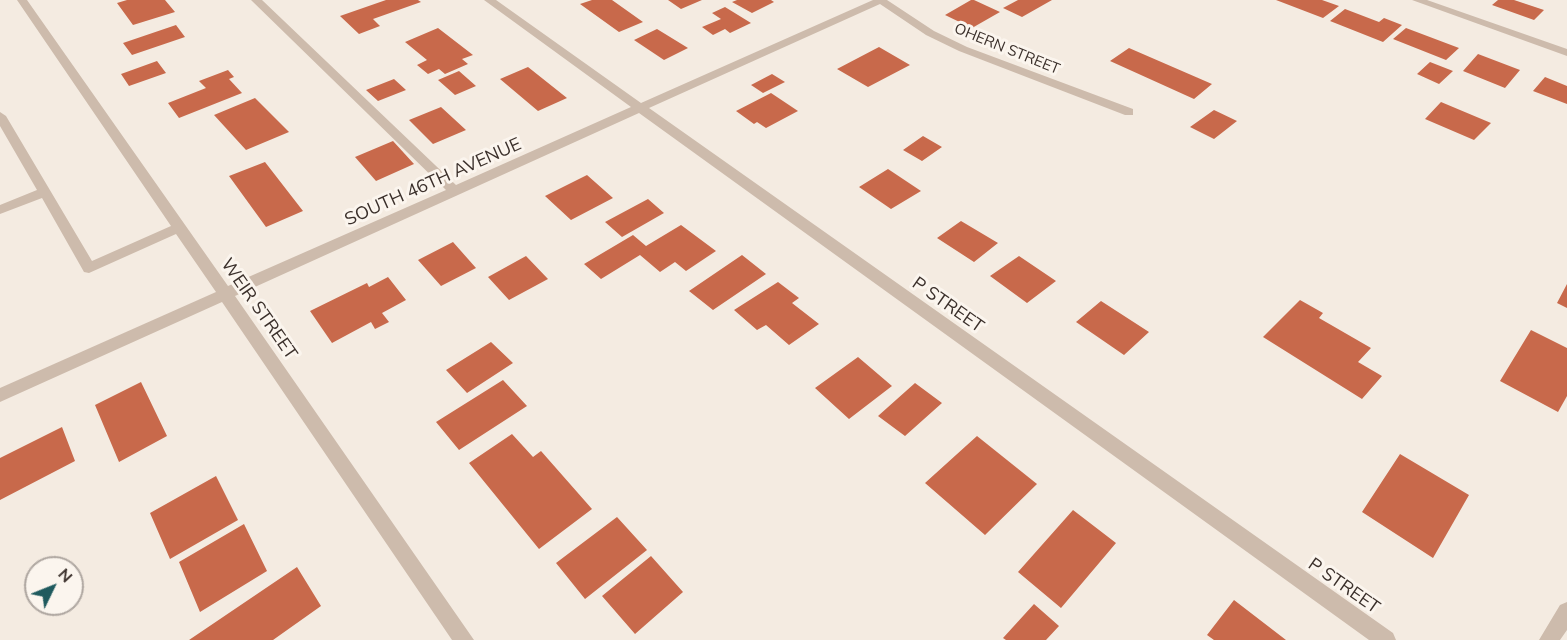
<!DOCTYPE html>
<html>
<head>
<meta charset="utf-8">
<style>
	body { margin:0 }
	#map { position:relative; width:1567px; height:640px; overflow:hidden; background:#f4ebe1; font-family:Mulish,sans-serif }
	canvas { display:block }
	.north { position:absolute; left:24px; top:556px; width:60px; height:60px; box-sizing:border-box; background:#fbf5ee; border:2px solid #aea6a0; border-radius:50%; rotate:47deg; font-size:16px; font-weight:700; line-height:24px; text-align:center; color:#3b302b }
	.north::after { content:''; display:block; margin:auto; width:21px; height:27px; background:#1f5a5e; clip-path:polygon(50% 0,100% 100%,50% 72%,0 100%) }
</style>
</head>
<body>
<div id="map">
<canvas width="1567" height="640"></canvas>
<div class="north">N</div>
</div>
<script>
const g = document.querySelector('canvas').getContext('2d');
g.lineJoin = 'round';
function paint(path, color) { g.fillStyle = color; g.fill(path, 'evenodd'); }
const toPath = rows => new Path2D(rows.map(r => 'M' + r).join(''));
function write(font, color, halo, rows, align = 'center') {
  g.font = font + ' Mulish,sans-serif'; g.lineWidth = 6; g.setLineDash([]); g.textBaseline = 'middle'; g.strokeStyle = halo; g.fillStyle = color; for (const [text, x, y, turn = 0] of rows) {
    g.save(); g.translate(x, y); g.rotate((+turn || 0) * Math.PI / 180); g.textAlign = isNaN(turn) ? turn : align; if (halo) g.strokeText(text, 0, 0); g.fillText(text, 0, 0); g.restore();
  }
}
const building = toPath([
	[127,0,165,0,175,12,133,25,117,3],
	[386,0,418,0,421,2,373,19,380,26,359,34,340,16],
	[592,0,612,0,643,22,619,32,580,4],
	[668,0,702,0,681,9],
	[737,0,771,0,774,2,752,13,732,2],
	[971,0,974,0,1000,12,972,28,945,15],
	[1018,0,1052,0,1022,17,1003,8],
	[1276,0,1322,0,1339,6,1323,18],
	[1498,0,1514,0,1544,10,1534,20,1492,5],
	[725,7,751,23,730,33,725,29,713,35,702,27,721,19,712,13],
	[1345,9,1379,22,1384,18,1402,25,1383,42,1330,21],
	[176,25,185,37,132,55,123,43],
	[438,28,473,55,462,59,468,64,445,74,439,69,428,74,417,65,427,60,405,42],
	[1406,28,1459,48,1446,60,1393,39],
	[657,29,688,48,664,60,634,40],
	[879,47,910,65,868,87,837,69],
	[1129,48,1212,84,1194,99,1110,61],
	[1478,54,1520,70,1505,88,1463,71],
	[157,61,166,73,129,86,121,74],
	[1430,62,1453,71,1439,84,1417,74],
	[528,67,567,98,538,111,500,79],
	[228,70,234,77,229,79,242,93,179,118,168,103,206,88,199,81],
	[459,71,476,86,455,95,438,80],
	[772,74,785,82,763,93,751,85],
	[1545,77,1567,86,1567,104,1533,91],
	[394,79,406,90,378,101,366,90],
	[771,93,798,111,766,128,757,122,754,124,736,111],
	[255,98,289,132,246,150,214,115],
	[1441,102,1491,123,1474,140,1425,119],
	[441,107,466,130,433,144,409,120],
	[1214,110,1237,121,1214,139,1190,127],
	[923,136,942,147,922,161,903,150],
	[393,141,414,164,376,181,355,157],
	[265,162,303,211,266,227,229,176],
	[888,169,921,191,891,209,859,187],
	[587,175,613,198,571,220,545,196],
	[648,199,664,213,622,237,605,222],
	[961,221,998,243,974,262,937,238],
	[681,225,716,251,686,271,675,262,660,272,640,255,601,279,584,264,633,235,646,246],
	[453,242,476,268,441,286,418,260],
	[742,255,766,274,713,310,689,291],
	[526,256,548,279,509,300,488,277],
	[1019,256,1056,281,1027,303,990,276],
	[388,277,406,300,382,313,389,322,375,329,371,322,332,343,310,311,367,283,369,287],
	[778,282,799,298,792,303,819,324,789,345,766,325,757,330,734,310],
	[1567,284,1567,308,1557,303],
	[1300,300,1323,313,1319,318,1371,348,1358,362,1382,376,1362,399,1263,337],
	[1101,301,1149,332,1124,355,1076,322],
	[1531,330,1567,348,1567,396,1558,412,1500,381],
	[491,342,513,363,467,393,446,370],
	[858,357,892,386,849,419,815,388],
	[503,380,527,406,459,450,436,422],
	[141,382,167,436,119,462,95,405],
	[915,383,942,403,905,436,878,416],
	[62,427,75,461,0,500,0,458],
	[512,434,533,457,541,451,592,509,539,549,469,463],
	[977,436,1037,484,985,535,925,483],
	[1400,454,1469,495,1433,558,1362,512],
	[216,476,238,520,170,559,150,513],
	[1073,510,1116,543,1061,608,1018,572],
	[617,517,647,550,585,599,556,563],
	[244,524,267,571,200,612,179,562],
	[651,556,683,592,635,634,602,596],
	[297,567,321,606,273,640,189,640],
	[1234,600,1286,640,1214,640,1207,635],
	[1034,604,1059,626,1046,640,1006,640,1003,638]
]);
const minor = toPath([
	[17,0,27,0,228,286,446,190,251,0,262,0,456,185,631,107,484,0,496,0,641,103,873,0,887,0,934,31,967,47,1133,109,1133,115,1125,115,959,51,926,35,880,4,649,108,1393,633,1396,640,1369,640,639,113,235,296,474,640,452,640,222,302,0,402,0,388,216,292,176,234,89,273,84,272,42,198,0,214,0,205,37,190,0,126,0,112,6,116,92,261,171,226,17,0],
	[1412,0,1427,0,1567,49,1567,56,1412,0],
	[1567,602,1567,630,1560,640,1539,640,1560,605,1567,602]
]);
const farStreetnames = [
	["OHERN STREET",1007,49,22]
];
const streetNames = [
	["SOUTH 46TH AVENUE",433,182,-24],
	["P STREET",948,305,35],
	["WEIR STREET",259,309,55],
	["P STREET",1344,586,35]
];
paint(building, '#c8694b');
paint(minor, '#cdbbac');
write('15px', '#3b302b', '#fbf5ee', farStreetnames);
write('18px', '#3b302b', '#fbf5ee', streetNames);
</script>
</body>
</html>
